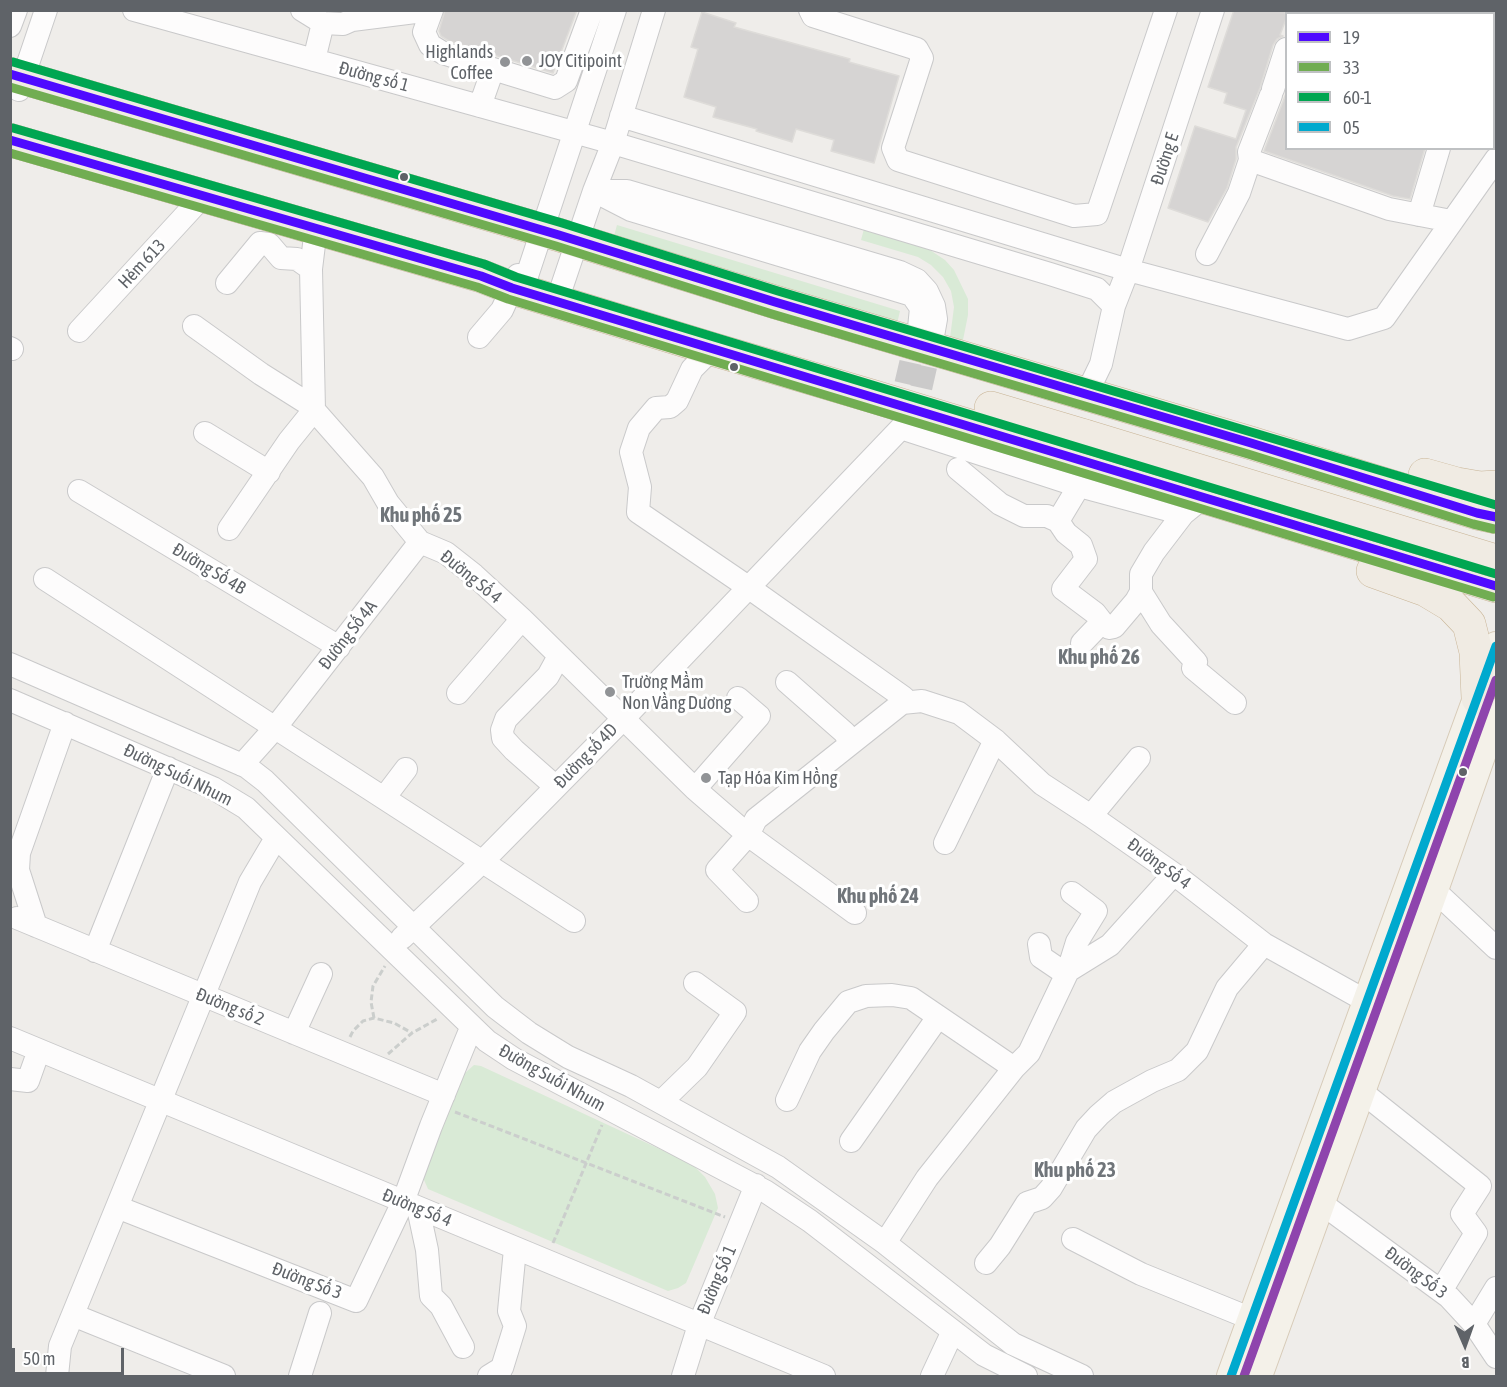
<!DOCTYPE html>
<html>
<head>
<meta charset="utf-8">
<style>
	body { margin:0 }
	#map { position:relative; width:1507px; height:1387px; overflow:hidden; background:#efedea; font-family:"Asap Condensed",sans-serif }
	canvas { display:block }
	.frame { position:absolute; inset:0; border:12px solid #5f6368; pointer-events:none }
	.legend { position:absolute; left:1285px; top:12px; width:210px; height:138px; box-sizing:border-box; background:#fff; border:2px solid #bfc1c3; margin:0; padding:8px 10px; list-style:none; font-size:18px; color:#5f6368 }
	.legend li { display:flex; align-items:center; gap:12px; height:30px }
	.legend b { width:30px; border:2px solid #bfc1c3 }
	.north { position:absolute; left:1435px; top:1315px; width:60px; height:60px; -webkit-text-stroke:4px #fff; paint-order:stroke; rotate:178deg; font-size:16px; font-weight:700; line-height:24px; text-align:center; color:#5f6368 }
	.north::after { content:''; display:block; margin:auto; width:21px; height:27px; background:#5f6368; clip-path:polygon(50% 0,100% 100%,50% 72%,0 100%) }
	.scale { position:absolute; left:12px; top:1348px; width:112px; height:27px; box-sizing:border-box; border:3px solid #5f6368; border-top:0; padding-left:8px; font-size:18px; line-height:21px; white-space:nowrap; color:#5f6368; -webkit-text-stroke:4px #fff; paint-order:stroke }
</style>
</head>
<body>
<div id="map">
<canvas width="1507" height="1387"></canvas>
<div class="frame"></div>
<ul class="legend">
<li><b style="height:8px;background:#4f0aff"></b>19</li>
<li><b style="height:8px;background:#71ad52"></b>33</li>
<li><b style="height:8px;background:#00a651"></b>60-1</li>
<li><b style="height:8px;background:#00a9ce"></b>05</li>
</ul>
<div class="north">B</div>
<div class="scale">50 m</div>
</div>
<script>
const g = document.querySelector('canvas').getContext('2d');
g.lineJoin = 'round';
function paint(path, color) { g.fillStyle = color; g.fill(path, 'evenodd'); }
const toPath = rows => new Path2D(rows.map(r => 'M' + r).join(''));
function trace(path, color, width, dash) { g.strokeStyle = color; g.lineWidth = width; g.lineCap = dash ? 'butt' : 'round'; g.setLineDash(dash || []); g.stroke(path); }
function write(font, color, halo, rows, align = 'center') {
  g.font = font + ' "Asap Condensed",sans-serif'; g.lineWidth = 6; g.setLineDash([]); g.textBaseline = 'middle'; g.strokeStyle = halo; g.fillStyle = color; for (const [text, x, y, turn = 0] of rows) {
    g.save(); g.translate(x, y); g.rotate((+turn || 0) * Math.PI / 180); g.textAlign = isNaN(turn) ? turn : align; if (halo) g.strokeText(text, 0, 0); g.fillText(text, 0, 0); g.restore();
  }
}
const green = toPath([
	[617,225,900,311,897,324,614,236],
	[864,229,927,248,945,260,954,270,968,299,968,315,963,340,950,338,954,307,951,291,943,277,931,265,918,257,861,240],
	[474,1065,481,1066,692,1164,705,1177,715,1194,718,1208,686,1283,678,1288,668,1291,428,1189,421,1173,465,1073]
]);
const building = toPath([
	[445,10,577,10,553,73,449,41,441,36,439,31,445,10],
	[1234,10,1285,10,1286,19,1280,35,1283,36,1277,39,1273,45,1260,88,1236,147,1236,159,1227,188,1208,222,1168,208,1195,126,1236,139,1246,110,1224,103,1227,93,1208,87,1234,10],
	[702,12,736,23,734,27,850,59,849,62,899,76,874,163,831,151,834,140,796,129,792,142,756,131,757,129,713,117,716,107,684,97,698,49,691,47,702,12],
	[1287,91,1287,148,1425,148,1410,199,1393,196,1264,151,1287,91]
]);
const minorTunnel = toPath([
	[898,416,918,329],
	[914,420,933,336]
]);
const path = toPath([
	[374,1018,371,1002,373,986,385,966],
	[350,1037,353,1031,363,1021,374,1018,394,1023,412,1033],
	[388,1054,412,1033,439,1018],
	[455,1112,725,1217],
	[553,1243,602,1125]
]);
const minor = toPath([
	[134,10,613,143,1050,274,1097,289,1114,306],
	[302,10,323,23,314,60],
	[432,10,424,32,430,45,443,53,493,69,480,106],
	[810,10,813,16,917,49,922,58,893,148,898,160,1074,216,1097,214,1166,10],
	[1396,10,1402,14],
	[1469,10,1474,14],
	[1298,14,1299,10],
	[323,23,343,24,352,20,431,10],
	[1494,24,1496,26],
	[10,26,16,10],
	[1494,63,1496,64],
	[493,69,555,88,566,81,592,10],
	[1273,89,1286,49],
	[19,90,46,10],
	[1271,95,1249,152,1250,160,1389,209,1451,221],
	[621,116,1128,270,1348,329,1384,318,1496,159],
	[594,191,627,191,900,272,917,280,927,291,934,306,936,319,933,336],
	[598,193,631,210,912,295,921,308,919,328],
	[1419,215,1439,148],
	[316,228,311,269,314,410,373,477,388,503,420,542,446,553,474,575,522,619,695,789,748,835,855,913],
	[1207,254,1239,193,1250,160],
	[227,283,260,243,269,244,281,258,297,259,311,269],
	[522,291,615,10],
	[557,301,594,191,613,143,654,10],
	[194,326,261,374,307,403,313,402],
	[79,331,204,195],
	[479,337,502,310,518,275],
	[10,348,12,349],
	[712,349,692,369,677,401,670,407,656,408,639,428,631,452,640,487,638,512,748,587,903,697,902,703],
	[1086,395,1101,364,1114,306,1128,270,1213,10],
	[901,428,1079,486,1183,514,1204,497],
	[205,433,269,472],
	[958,469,1000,504,1024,516,1047,516,1058,521,1066,533,1081,545,1086,559,1063,589,1095,613,1102,622],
	[79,491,339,647],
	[1058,521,1079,486],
	[229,529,289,441,314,410],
	[45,579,574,921],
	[1141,592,1161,624,1196,662,1193,668,1235,703],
	[1082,643,1102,622,1109,628,1114,627,1136,601,1141,592,1141,574,1154,552,1183,514],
	[10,664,247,767,265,781,495,1007,529,1033,568,1057,631,1086,778,1167,885,1243,1013,1344,1082,1376],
	[787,682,845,733,850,744],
	[458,693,522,619],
	[10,700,213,788,246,808,487,1041,514,1059,765,1191,810,1221,984,1355,1026,1376],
	[242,765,275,728,420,542],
	[556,787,514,750,503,738,502,730,506,719,548,676,559,656],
	[695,789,759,716,738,698],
	[384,798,406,769],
	[1091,816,1139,758],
	[945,843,995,740],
	[1434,890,1496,948],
	[747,901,717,870,748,835,756,819,902,703,922,701,959,713,995,740,1042,784,1091,816,1174,874,1264,944,1368,1002],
	[17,918,444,1095],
	[36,926,18,870,19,853,65,723],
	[402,938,482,862,622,720,901,428,914,420],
	[1039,944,1041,957,1066,974],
	[95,951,168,768],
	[1068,971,1077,942,1096,911,1072,893],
	[294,1033,321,974],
	[10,1038,824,1376],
	[10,1079,28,1081,39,1050],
	[1362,1092,1480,1186,1462,1214,1476,1233,1441,1291],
	[787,1100,810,1051,824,1031,848,1002,866,996,892,995,911,998,1014,1068],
	[661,1102,697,1067,735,1012,695,983],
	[851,1141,938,1017],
	[1321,1203,1449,1297,1474,1324,1496,1357],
	[117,1207,356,1301,403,1202,431,1126,471,1028],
	[418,1208,427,1250,431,1296,441,1306,463,1347],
	[1073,1239,1141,1274,1252,1319],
	[885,1243,927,1178,1014,1068,1029,1053,1068,971,1110,945,1174,874],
	[986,1263,1000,1246,1027,1203,1042,1198,1051,1188,1086,1129,1099,1115,1114,1102,1152,1081,1178,1070,1197,1051,1227,988,1264,944],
	[73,1315,224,1376],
	[1474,1324,1496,1288],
	[57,1376,60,1346,250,882,276,838],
	[300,1376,320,1313],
	[489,1376,502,1368,515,1326,509,1311,515,1249],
	[683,1376,699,1325,756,1185],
	[932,1376,953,1331]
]);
const major = toPath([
	[1231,1376,1496,646],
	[1258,1376,1434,890,1496,713]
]);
const highway = toPath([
	[10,74,559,235,775,302,1251,443,1477,513,1496,517],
	[10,140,481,276,512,288,712,349,875,397,1496,586],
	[991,408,1085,436],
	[1425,475,1457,484,1480,488,1496,487],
	[1373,571,1426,590,1451,605,1469,624,1476,652,1478,698]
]);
const highwayBridge = toPath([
	[1085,436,1496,561]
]);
const bus1 = toPath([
	[10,74,559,235,775,302,1251,443,1477,513,1496,517],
	[10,140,481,276,512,288,1496,586]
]);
const bus2 = toPath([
	[10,87,556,246,772,314,1248,454,1473,524,1494,529],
	[10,153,477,287,508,299,1493,597]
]);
const bus3 = toPath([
	[13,62,562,223,778,291,1496,505],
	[13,128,484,264,516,277,1496,574]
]);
const bus4 = toPath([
	[1231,1376,1496,646]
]);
const bus5 = toPath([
	[1244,1376,1496,680]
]);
const markers = [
	[527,61,6,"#919396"],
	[505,62,6,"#919396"],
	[404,177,5,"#5f6368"],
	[734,367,5,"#5f6368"],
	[610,692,6,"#919396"],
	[1463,772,5,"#5f6368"],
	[706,778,6,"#919396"]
];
const poiNames = [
	["Highlands",493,52,"right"],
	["Coffee",493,73,"right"],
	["JOY Citipoint",539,61],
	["Trường Mầm",622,682],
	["Non Vầng Dương",622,703],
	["Tạp Hóa Kim Hồng",718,778]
];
const streetNames = [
	["Đường số 1",374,77,15],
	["Đường E",1165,159,-72],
	["Hẻm 613",142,264,-47],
	["Đường Số 4B",209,569,31],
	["Đường Số 4",471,577,39],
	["Đường Số 4A",348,635,-52],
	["Đường số 4D",586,756,-46],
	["Đường Suối Nhum",178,775,26],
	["Đường Số 4",1159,864,36],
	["Đường số 2",230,1007,22],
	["Đường Suối Nhum",552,1078,29],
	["Đường Số 4",417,1208,22],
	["Đường Số 3",1416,1273,37],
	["Đường Số 1",717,1280,-67],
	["Đường Số 3",307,1281,21]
];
const neighbourhoodNames = [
	["Khu phố 25",421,516],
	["Khu phố 26",1099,658],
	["Khu phố 24",878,897],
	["Khu phố 23",1075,1171]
];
paint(green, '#d9ead6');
paint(building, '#d6d4d3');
trace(building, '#dedcd9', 1.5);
trace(minorTunnel, '#cbcaca', 22, [22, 11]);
trace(minor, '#c9c9ca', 24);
trace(major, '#d7cbb8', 30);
trace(highway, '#c8b496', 34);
trace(path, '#cbcecc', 3, [6, 3]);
trace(minor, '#fdfcfc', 22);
trace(major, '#f4f1e9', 28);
trace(highway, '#f0ebe3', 33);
trace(highwayBridge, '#c8b496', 34, []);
trace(highwayBridge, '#f0ebe3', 33);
trace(bus1, '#4f0aff', 9);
trace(bus2, '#71ad52', 9);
trace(bus3, '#00a651', 9);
trace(bus4, '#00a9ce', 9);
trace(bus5, '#8e44ad', 9);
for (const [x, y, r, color] of markers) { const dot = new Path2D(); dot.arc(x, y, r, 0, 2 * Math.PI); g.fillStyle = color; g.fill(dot); trace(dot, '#fff', 2); }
write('18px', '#5f6368', '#fff', poiNames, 'left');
write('18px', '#5f6368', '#fff', streetNames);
write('bold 20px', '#70757a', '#fff', neighbourhoodNames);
</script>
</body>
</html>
